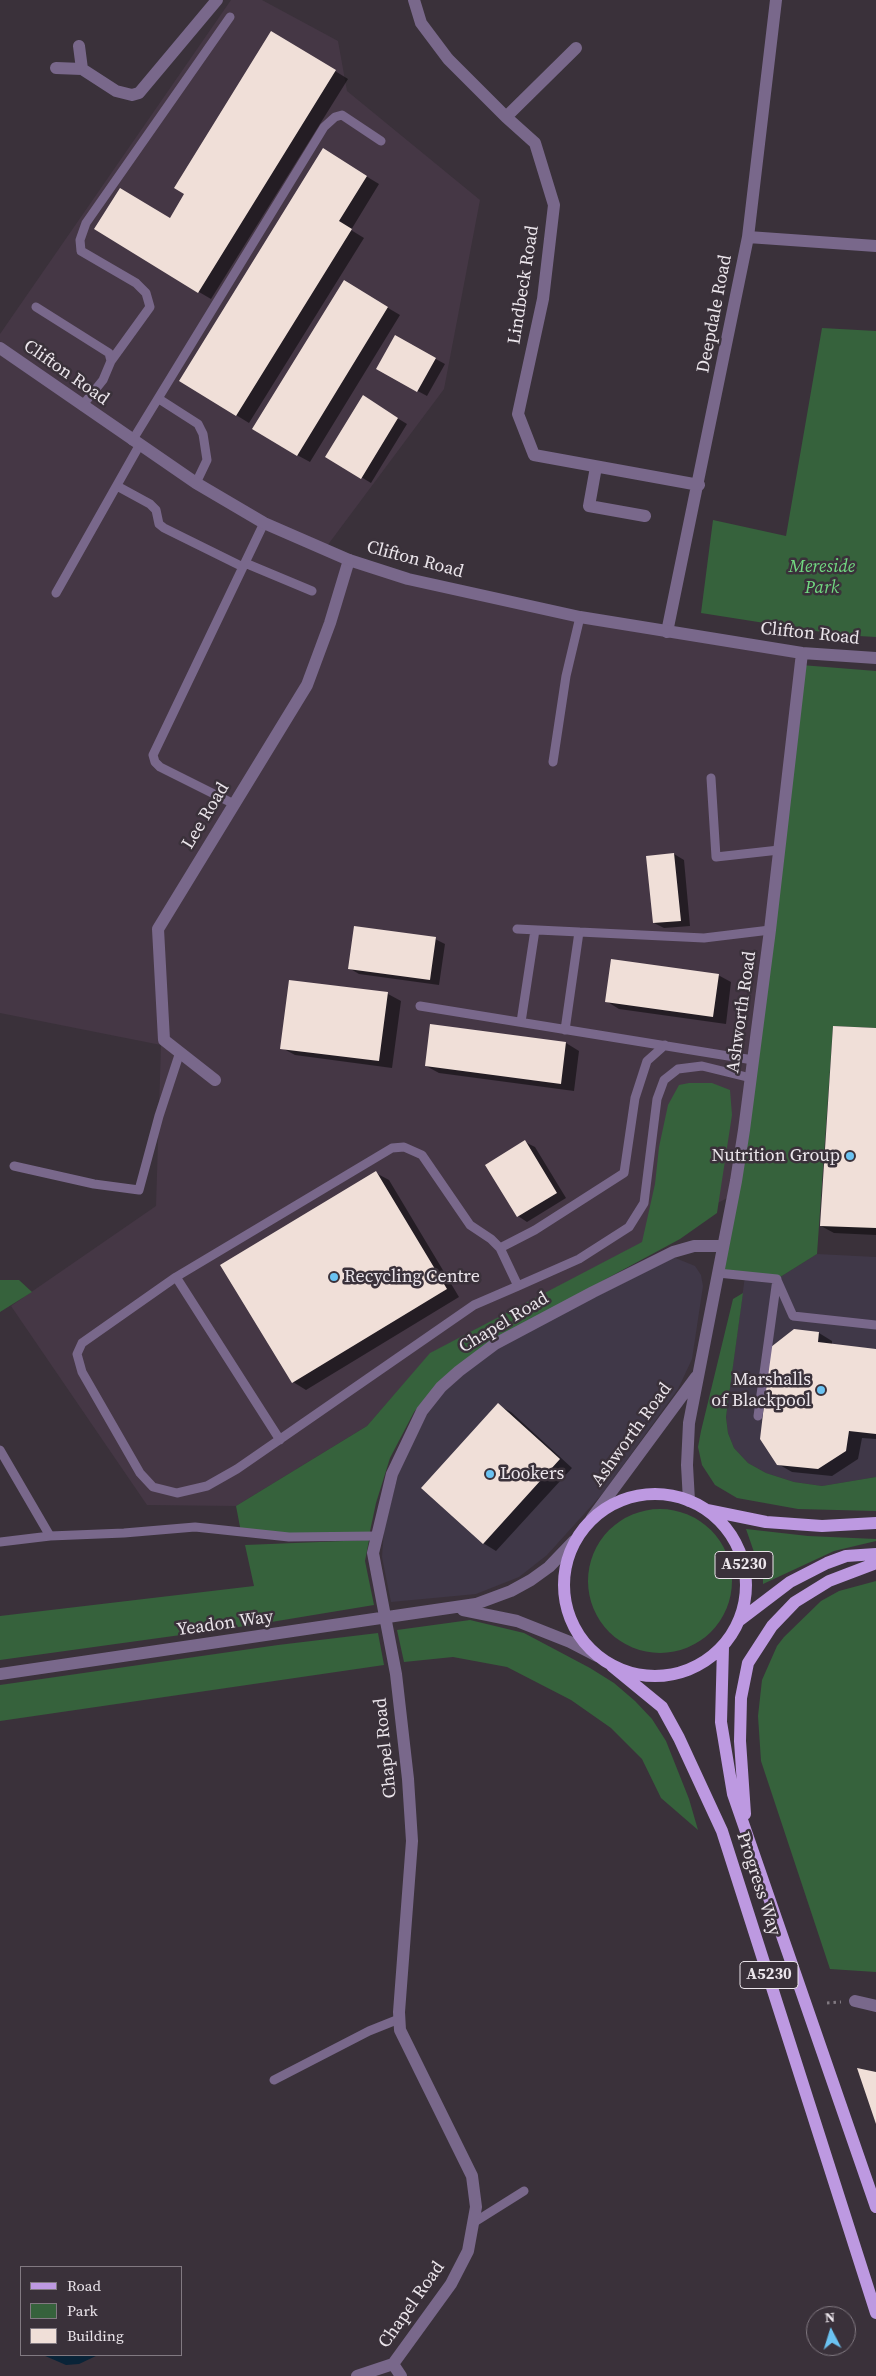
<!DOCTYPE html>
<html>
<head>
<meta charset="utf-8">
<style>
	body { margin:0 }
	#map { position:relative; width:876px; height:2376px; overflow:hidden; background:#3a313a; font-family:"Source Serif 4",serif }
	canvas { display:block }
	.legend { position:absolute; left:20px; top:2266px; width:162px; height:90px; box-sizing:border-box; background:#3a313a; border:1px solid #817981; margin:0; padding:6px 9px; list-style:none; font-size:15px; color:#ebe5eb }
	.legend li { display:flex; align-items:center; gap:10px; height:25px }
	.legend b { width:25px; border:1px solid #817981 }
	.north { position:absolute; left:806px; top:2306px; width:50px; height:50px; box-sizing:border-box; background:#3a313a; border:1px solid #817981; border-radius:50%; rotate:355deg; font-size:14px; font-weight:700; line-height:20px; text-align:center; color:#ebe5eb }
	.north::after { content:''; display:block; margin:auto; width:18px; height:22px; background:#6bc3f2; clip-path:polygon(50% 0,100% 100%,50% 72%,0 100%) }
</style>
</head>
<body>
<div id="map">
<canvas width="876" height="2376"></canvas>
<ul class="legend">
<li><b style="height:6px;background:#bd99e1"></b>Road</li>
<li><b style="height:14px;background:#36623c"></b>Park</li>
<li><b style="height:14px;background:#f0dfd8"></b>Building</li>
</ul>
<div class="north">N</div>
</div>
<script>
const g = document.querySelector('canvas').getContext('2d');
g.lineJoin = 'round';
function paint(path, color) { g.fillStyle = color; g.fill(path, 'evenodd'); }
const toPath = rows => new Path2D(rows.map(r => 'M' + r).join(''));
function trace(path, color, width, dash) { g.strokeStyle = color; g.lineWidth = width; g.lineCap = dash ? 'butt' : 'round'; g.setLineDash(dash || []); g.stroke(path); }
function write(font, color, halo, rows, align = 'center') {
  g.font = font + ' "Source Serif 4",serif'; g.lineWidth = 5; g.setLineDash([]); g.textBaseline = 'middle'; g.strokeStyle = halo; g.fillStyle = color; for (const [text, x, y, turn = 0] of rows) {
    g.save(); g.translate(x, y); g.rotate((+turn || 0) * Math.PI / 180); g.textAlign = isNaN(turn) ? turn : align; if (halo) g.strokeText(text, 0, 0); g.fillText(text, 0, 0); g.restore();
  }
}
const commercial = toPath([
	[817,1254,876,1257,876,1477,822,1486,794,1482,766,1473,748,1463,734,1448,728,1433,726,1417,745,1276,777,1279],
	[673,1257,695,1266,701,1275,703,1286,692,1359,678,1389,603,1493,547,1555,519,1577,476,1594,391,1602,382,1557,384,1530,394,1491,400,1468,426,1416,445,1391,472,1367,504,1344]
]);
const built = toPath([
	[231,0,262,0,338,41,347,91,480,200,444,389,324,550,408,579,802,653,733,1195,431,1353,367,1426,236,1506,147,1505,11,1306,156,1206,161,1045,0,1013,0,334]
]);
const green = toPath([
	[822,328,876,331,876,637,841,635,701,613,713,520,786,536],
	[801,665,876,671,876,1028,833,1026,817,1254,777,1279,722,1274],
	[689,1083,712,1083,730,1090,732,1115,717,1213,680,1239,604,1280,437,1384,414,1412,390,1458,376,1503,369,1536,241,1532,236,1506,367,1426,430,1353,642,1242,655,1184,659,1147,668,1105,679,1085],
	[0,1280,19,1280,32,1292,0,1312],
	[743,1293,726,1417,728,1433,734,1448,748,1463,766,1473,794,1482,822,1486,876,1477,876,1511,798,1509,737,1498,715,1485,702,1465,698,1447,701,1431,733,1299],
	'588 1581a72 72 0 1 1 144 0a72 72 0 1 1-144 0Z',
	[746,1529,808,1536,876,1539,876,1541,834,1551,763,1584,763,1578],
	[369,1540,365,1561,374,1605,253,1625,0,1660,0,1616,254,1586,245,1545],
	[876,1581,876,1972,830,1969,761,1761,758,1716,762,1680,777,1646,784,1637,821,1601,839,1591],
	[470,1620,524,1633,590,1668,614,1683,635,1701,652,1719,666,1741,689,1799,698,1830,661,1798,642,1759,611,1728,571,1700,507,1667,453,1657,404,1662,397,1630],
	[378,1633,384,1665,0,1721,0,1685,278,1645]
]);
const water = toPath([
	[43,2355,98,2355,79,2364,66,2365]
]);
const shadow = toPath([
	[285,40,348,79,211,299,199,292,170,219],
	[336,158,379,184,351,230,364,238,249,423,236,415],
	[344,282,400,315,310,462,297,455],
	[395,337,445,364,427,396,377,369],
	[363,397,407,424,371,483,326,456],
	[674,854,684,860,690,926,664,928,654,923],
	[435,939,445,944,439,985,359,974,349,968],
	[718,975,731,982,726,1024,619,1009,606,1001],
	[388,994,401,1001,392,1068,295,1055,282,1048],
	[432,1025,566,1043,579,1051,574,1091,439,1073,426,1066],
	[876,1029,876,1235,834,1233,821,1226],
	[525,1142,535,1147,566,1198,527,1222,518,1216],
	[376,1173,389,1180,459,1297,306,1390,293,1382],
	[795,1330,819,1333,832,1341,832,1345,876,1351,876,1439,862,1438,858,1459,832,1476,792,1472,778,1464],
	[498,1405,511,1412,572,1468,496,1551,483,1543]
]);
const building = toPath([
	[271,31,336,70,198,293,94,229,120,188,170,218,184,194,174,188],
	[323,148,367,176,339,221,352,229,236,416,179,381],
	[344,280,388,307,297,456,252,429],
	[395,335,436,358,417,392,376,369],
	[363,395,398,418,361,479,325,457],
	[674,853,681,921,653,923,646,856],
	[354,926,436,937,430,980,348,969],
	[611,959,719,974,713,1017,605,1002],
	[289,980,388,992,379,1061,280,1049],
	[430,1024,566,1042,561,1084,425,1066],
	[833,1026,876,1028,876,1228,820,1226],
	[525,1140,557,1193,517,1217,485,1165],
	[376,1171,447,1289,292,1383,220,1265],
	[794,1329,819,1332,818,1342,876,1349,876,1434,849,1431,846,1451,818,1469,777,1465,760,1439,771,1347],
	[498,1403,560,1459,483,1544,421,1488],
	[857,2068,876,2072,876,2124]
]);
const path = toPath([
	[827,2003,841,2002]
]);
const service = toPath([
	[36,307,109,353,111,361,103,380,82,406],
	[111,361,150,307,146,293,136,283,81,251,80,240,86,223,230,17],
	[159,399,198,424,203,434,207,460,196,483],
	[132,441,324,127,335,117,342,115,381,141],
	[117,486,150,504,156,510,159,524,164,528,243,567],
	[245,563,312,591],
	[56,593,139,446],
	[553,762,566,676,580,617],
	[711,778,716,857,779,850],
	[234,804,160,767,155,762,153,755,264,523],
	[517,929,704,938,770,930],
	[420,1006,753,1060],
	[521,1022,535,930],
	[565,1030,579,932],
	[14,1166,94,1184,139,1190,159,1116,180,1052],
	[500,1248,535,1230,624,1173,635,1098,647,1061,665,1045],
	[718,1273,777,1279,758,1416],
	[176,1277,280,1440],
	[777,1280,793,1316,876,1325],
	[518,1286,500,1248,491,1239,470,1225,422,1155,404,1147,392,1148,176,1277,82,1343,77,1354,82,1372,140,1473,153,1487,177,1493,207,1486,237,1469,474,1305,518,1286,579,1259,629,1227,644,1203,657,1099,664,1080,678,1069,702,1066,751,1078],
	[0,1450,50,1536],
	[0,1542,50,1536,124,1533,195,1527,289,1537,376,1536],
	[274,2080,369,2031,399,2019],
	[473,2223,524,2191]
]);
const minor = toPath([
	[414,0,421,23,448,59,506,117,535,143,554,205,543,299,518,414,534,455,699,485],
	[79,46,82,69,116,91,132,95,139,93,217,0],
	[56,68,82,69],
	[506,117,576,48],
	[748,237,876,246],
	[596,467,589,506,645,516],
	[667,632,748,237,776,0],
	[215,1080,164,1040,158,929,307,685,330,623,349,560],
	[855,2001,876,2006]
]);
const tertiary = toPath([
	[0,348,196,483,264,523,349,560,408,579,580,617,802,653,876,658],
	[689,1501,687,1465,689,1423,736,1181,744,1130,770,930,802,653],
	[592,1518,696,1377],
	[463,1610,517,1621,570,1642,597,1656],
	[0,1674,476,1604,511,1591,531,1580,549,1567,574,1541],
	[393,2364,401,2376],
	[357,2376,393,2364,451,2284,468,2251,476,2207,472,2176,400,2030,399,2012,412,1841,408,1779,396,1674,373,1553,392,1474,422,1411,441,1387,459,1371,495,1344,593,1292,673,1252,694,1246,723,1246]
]);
const primary = toPath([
	'564 1585a91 91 0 1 1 182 0a91 91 0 1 1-182 0Z',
	[707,1510,766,1522,822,1526,876,1523],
	[740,1620,790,1582,827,1563,846,1556,876,1554],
	[723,1647,721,1722,733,1794,876,2207],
	[612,1666,662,1707,679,1738,722,1831,876,2313],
	[745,1814,740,1741,741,1698,748,1663,772,1626,795,1602,829,1581,876,1563]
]);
const markers = [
	[850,1156,5,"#6bc3f2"],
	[334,1277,5,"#6bc3f2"],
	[821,1390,5,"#6bc3f2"],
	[490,1474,5,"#6bc3f2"]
];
const shields = [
	[744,1565,58],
	[769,1975,58]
];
const shieldNames = [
	["A5230",744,1565],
	["A5230",769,1975]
];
const streetNames = [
	["Lindbeck Road",524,285,-81],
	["Deepdale Road",715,314,-79],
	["Clifton Road",66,373,35],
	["Clifton Road",415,560,15],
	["Clifton Road",810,634,6],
	["Lee Road",206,816,-59],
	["Ashworth Road",742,1012,-82],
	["Chapel Road",504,1323,-31],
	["Ashworth Road",632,1435,-54],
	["Yeadon Way",225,1624,-8],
	["Chapel Road",386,1748,-96],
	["Progress Way",758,1884,72],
	["Chapel Road",412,2305,-55]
];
const parkNames = [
	["Mereside",822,567],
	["Park",822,588]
];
const poiNames = [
	["Nutrition Group",840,1156],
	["Recycling Centre",344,1277,"left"],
	["Marshalls",811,1380],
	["of Blackpool",811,1401],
	["Lookers",500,1474,"left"]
];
paint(commercial, '#403848');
paint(built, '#453745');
paint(green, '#36623c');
paint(water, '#0a2438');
paint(shadow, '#0007');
paint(building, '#f0dfd8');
trace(path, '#817981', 3, [2.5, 4]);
trace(service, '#79688b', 9);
trace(minor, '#79688b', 12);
trace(tertiary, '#79688b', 12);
trace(primary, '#bd99e1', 12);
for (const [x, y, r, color] of markers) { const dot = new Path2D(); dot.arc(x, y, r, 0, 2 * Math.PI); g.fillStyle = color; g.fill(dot); trace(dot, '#3a313a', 2); }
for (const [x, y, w] of shields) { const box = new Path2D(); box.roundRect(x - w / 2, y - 13.5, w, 27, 4); g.fillStyle = '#3a313a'; g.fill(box); trace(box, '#ebe5eb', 1); }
write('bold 16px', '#ebe5eb', null, shieldNames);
write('18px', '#ebe5eb', '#3a313a', streetNames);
write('italic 18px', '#71d981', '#3a313a', parkNames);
write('18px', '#ebe5eb', '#3a313a', poiNames, 'right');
</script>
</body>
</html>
